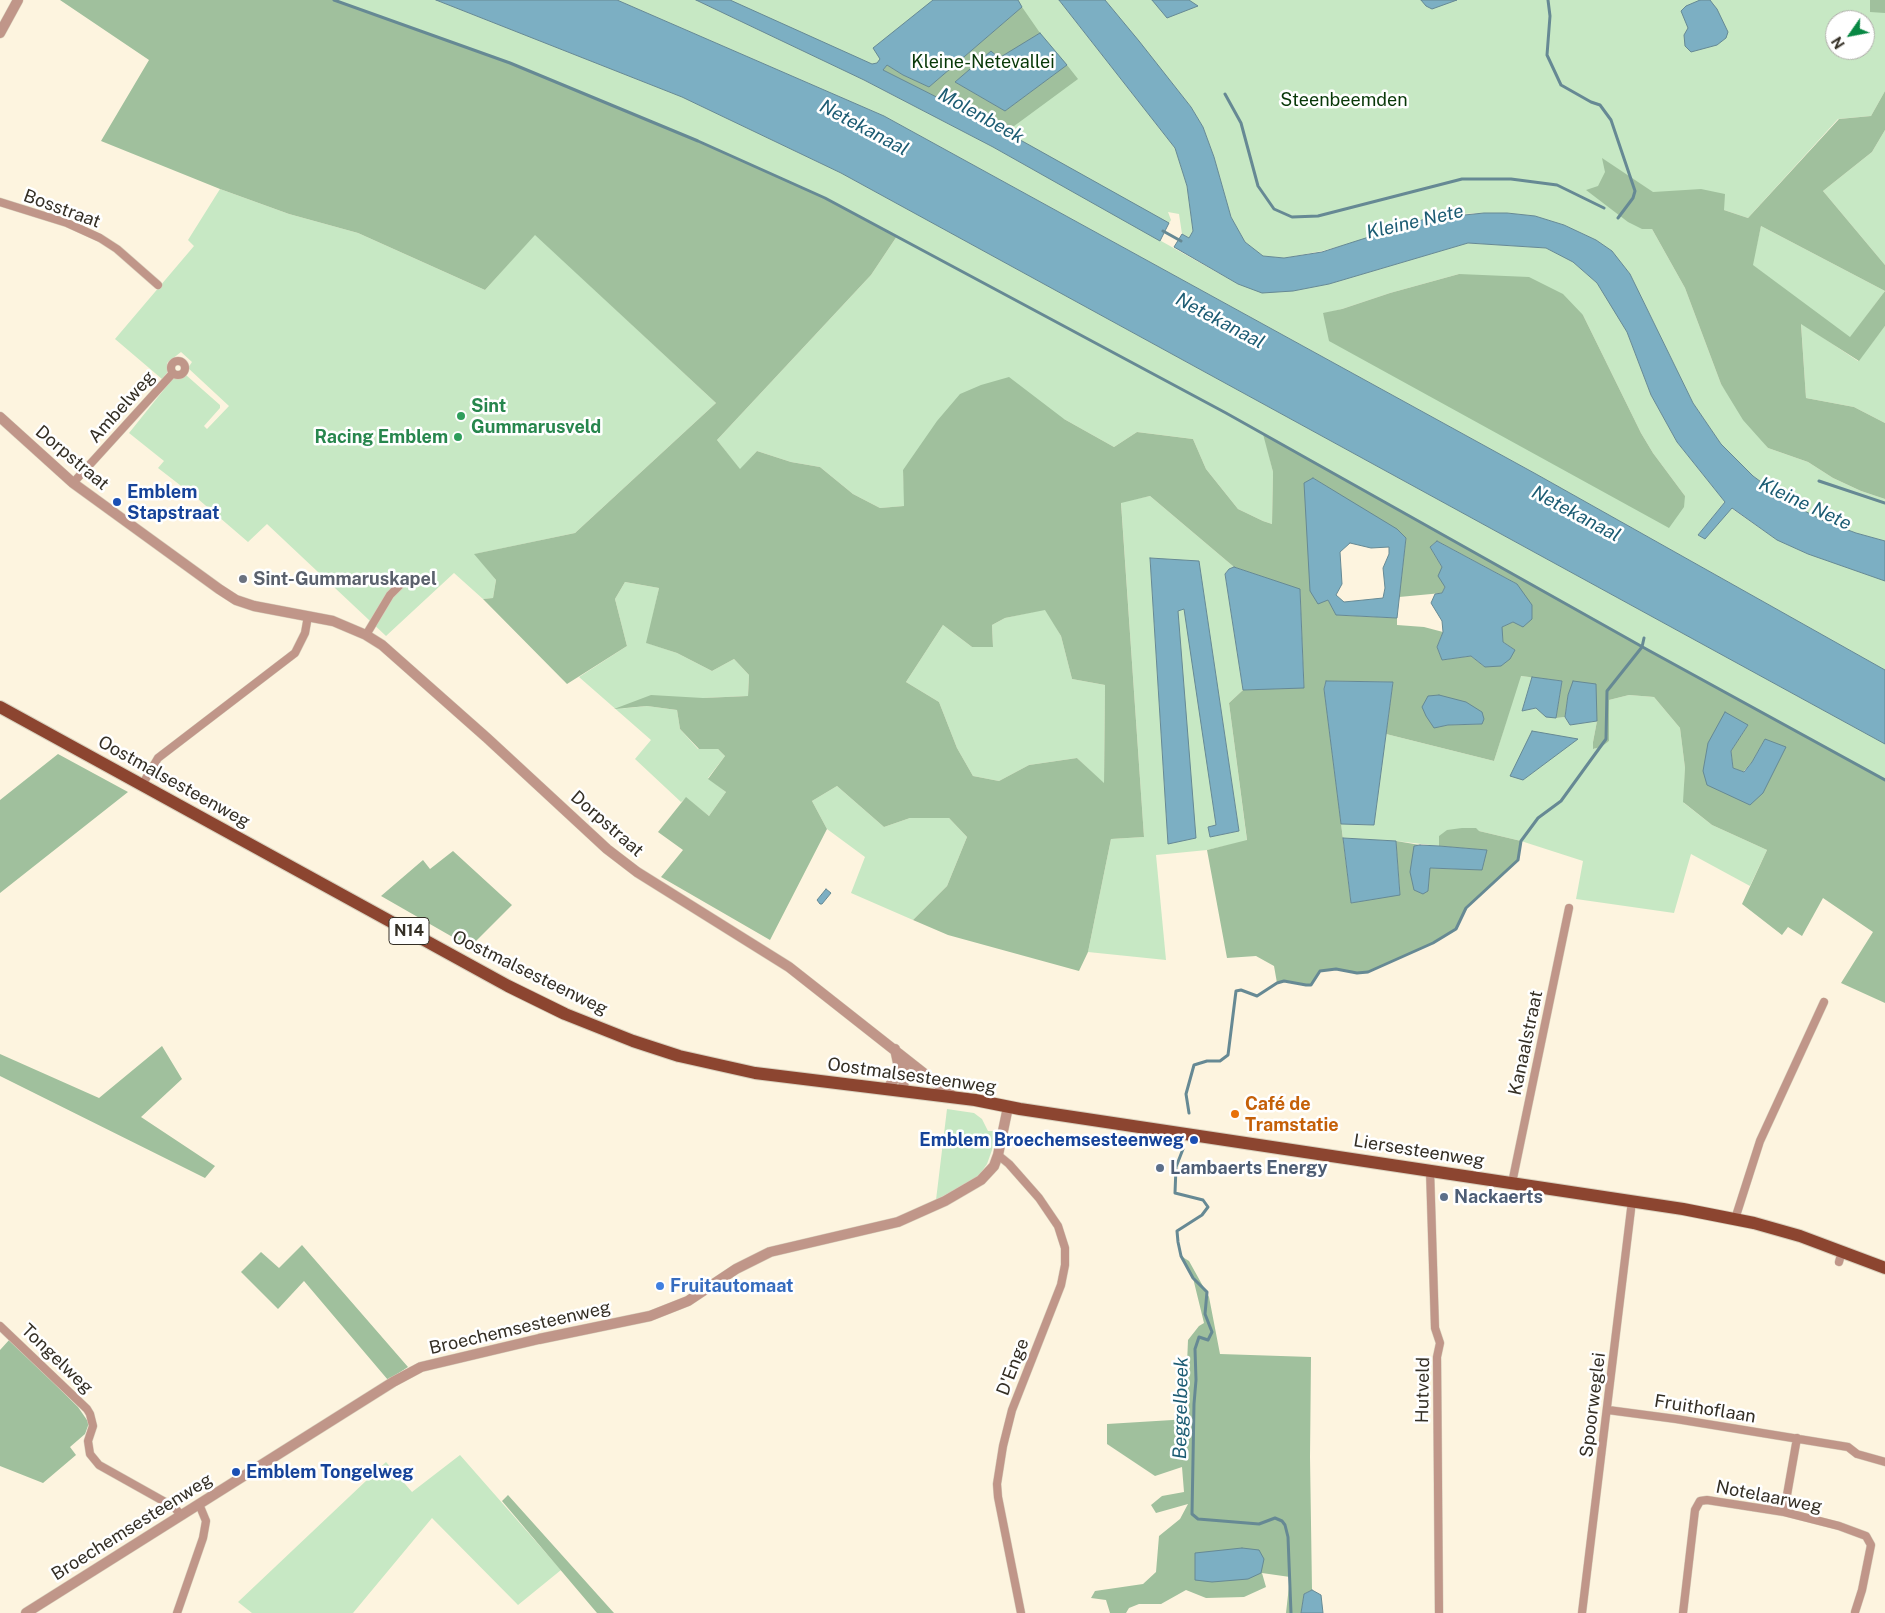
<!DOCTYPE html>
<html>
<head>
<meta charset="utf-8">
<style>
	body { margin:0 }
	#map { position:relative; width:1885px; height:1613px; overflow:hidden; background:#fdf4df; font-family:"Public Sans",sans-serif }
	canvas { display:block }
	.north { position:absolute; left:1825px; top:10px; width:50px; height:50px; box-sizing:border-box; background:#fff; border:1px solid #aeaca8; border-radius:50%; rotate:237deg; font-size:14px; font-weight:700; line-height:20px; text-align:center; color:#342f25 }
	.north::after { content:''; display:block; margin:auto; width:18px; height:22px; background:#088844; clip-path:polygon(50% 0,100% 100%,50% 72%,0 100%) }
</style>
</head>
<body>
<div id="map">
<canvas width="1885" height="1613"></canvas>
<div class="north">N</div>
</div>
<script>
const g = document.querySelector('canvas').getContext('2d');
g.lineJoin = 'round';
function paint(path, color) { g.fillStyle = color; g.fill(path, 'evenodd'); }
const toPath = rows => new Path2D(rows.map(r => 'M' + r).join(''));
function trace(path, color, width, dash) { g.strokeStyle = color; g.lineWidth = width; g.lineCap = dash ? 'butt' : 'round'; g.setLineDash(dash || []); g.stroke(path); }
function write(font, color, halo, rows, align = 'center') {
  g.font = font + ' "Public Sans",sans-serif'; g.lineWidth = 5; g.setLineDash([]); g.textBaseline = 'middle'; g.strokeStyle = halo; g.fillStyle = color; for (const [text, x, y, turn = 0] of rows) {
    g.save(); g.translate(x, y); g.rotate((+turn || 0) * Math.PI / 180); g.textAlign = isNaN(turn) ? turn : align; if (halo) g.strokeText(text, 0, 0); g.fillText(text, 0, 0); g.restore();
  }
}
const green = toPath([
	[334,0,436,0,682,97,841,173,1885,744,1885,780,1648,650,1264,434,1273,472,1272,524,1263,521,1238,509,1206,469,1193,439,1137,432,1114,447,1064,419,903,470,905,506,880,508,853,494,820,467,791,462,757,451,740,470,717,440,871,275,897,236],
	[617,0,696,0,864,80,993,147,1238,284,1293,291,1329,284,1468,243,1546,248,1573,262,1597,283,1612,305,1627,332,1651,395,1677,442,1725,502,1698,535,1705,539,1731,508,1777,540,1808,554,1885,581,1885,670,1536,474,884,116],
	[1459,274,1583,315,1641,433,1653,453,1685,496,1323,314,1342,309,1390,293],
	[716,0,1059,0,1175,148,1187,186,1193,231,1189,238,1182,234,1179,214,1168,212,1171,220,1164,232],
	[1105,0,1885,0,1885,91,1871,116,1838,119,1748,218,1724,210,1642,229,1652,229,1685,288,1721,384,1768,448,1808,462,1833,478,1861,491,1885,499,1885,541,1856,533,1824,521,1791,504,1753,476,1721,444,1693,403,1630,274,1612,252,1596,240,1564,225,1535,216,1507,213,1484,213,1460,214,1322,251,1284,258,1263,256,1245,242,1231,217,1214,157,1203,127,1191,107],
	[1835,20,1865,20,1865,50,1835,50],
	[1885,130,1885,265,1823,191,1872,152],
	[220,189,289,214,358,233,485,290,535,234,716,403,575,533,475,554,496,580,493,598,483,599,454,573,386,636,267,524,248,542,198,499,158,468,164,461,129,433,174,377,178,378,186,375,220,405,220,408,204,426,207,429,229,406,188,368,192,362,181,352,167,363,167,373,162,379,115,339,194,246,188,240],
	[1761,226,1885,291,1850,338,1752,265],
	[1801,323,1858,361,1885,326,1885,423,1854,407,1806,398],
	[1150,496,1234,567,1229,569,1225,574,1243,690,1229,703,1247,841,1207,850,1156,855,1166,960,1088,952,1111,839,1144,837,1121,502],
	[1150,558,1199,562,1239,831,1210,837,1208,827,1216,825,1185,609,1178,610,1168,843],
	[625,582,659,588,647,643,677,653,712,671,734,659,749,675,748,696,703,698,617,709,647,706,677,710,680,729,698,749,718,749,725,756,708,778,726,792,709,816,686,798,681,802,635,759,651,740,579,677,627,646,615,599],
	[1046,609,1061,636,1072,679,1105,685,1104,784,1077,758,1029,765,999,781,973,776,957,748,939,702,906,682,943,625,972,647,993,647,992,625,1005,618],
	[1520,676,1532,677,1522,711,1536,708,1556,718,1565,717,1570,725,1597,721,1593,742,1594,749,1609,741,1609,700,1629,695,1654,697,1680,728,1685,768,1684,803,1712,825,1767,850,1750,886,1691,854,1674,913,1576,899,1583,861,1521,841,1479,831,1439,836,1439,846,1396,841,1343,838,1341,824,1374,825,1386,734,1494,761],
	[1577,739,1523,780,1511,776],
	[837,786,884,827,910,818,949,818,967,837,947,886,913,920,851,893,865,857,827,829,812,801],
	[947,1109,974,1113,982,1119,988,1131,994,1131,992,1150,987,1164,978,1177,936,1200],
	[460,1455,561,1570,518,1605,432,1518,353,1613,252,1613,238,1602,386,1462,412,1492]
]);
const forest = toPath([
	[60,0,334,0,510,63,698,141,825,198,897,236,871,275,717,440,740,469,757,451,791,462,820,467,853,494,880,508,904,506,903,470,937,421,960,394,981,385,1009,377,1064,419,1114,447,1137,432,1193,439,1206,469,1238,509,1263,521,1272,524,1273,472,1263,434,1648,650,1885,780,1885,1003,1841,983,1873,932,1823,898,1802,936,1788,927,1782,935,1742,904,1767,850,1712,825,1683,802,1685,768,1680,728,1654,697,1629,695,1609,700,1609,741,1601,747,1593,749,1593,742,1597,721,1572,689,1568,695,1565,717,1556,718,1562,681,1521,676,1494,761,1386,734,1393,682,1326,681,1324,688,1351,903,1400,894,1396,841,1420,845,1414,846,1428,891,1429,868,1482,869,1486,850,1439,846,1439,836,1447,830,1462,828,1476,828,1479,831,1521,841,1518,860,1466,908,1456,929,1433,943,1368,972,1357,973,1336,969,1320,971,1311,985,1306,985,1284,981,1277,983,1274,966,1256,956,1227,958,1207,850,1247,840,1229,703,1243,690,1304,687,1300,590,1234,567,1150,496,1121,503,1144,837,1111,839,1088,952,1079,971,948,935,913,920,947,886,967,837,949,818,910,818,884,827,837,786,812,801,827,829,770,940,661,877,683,850,658,832,686,797,709,816,726,792,708,779,725,756,718,749,699,749,680,729,677,710,647,706,614,709,651,695,703,698,748,696,749,675,734,659,712,671,677,653,646,643,659,588,625,582,615,599,627,646,567,684,483,599,493,598,496,580,474,554,575,533,716,403,535,235,485,290,358,233,289,214,220,189,101,141,149,60],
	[1313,478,1406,538,1399,597,1442,593,1445,587,1442,567,1430,547,1437,541,1517,584,1513,622,1501,627,1503,642,1515,650,1485,667,1471,656,1442,660,1437,647,1443,632,1424,627,1397,625,1397,618,1337,615,1328,600],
	[1045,610,1061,636,1072,679,1105,685,1104,783,1077,758,1029,765,999,781,973,776,957,748,939,702,906,682,943,625,972,647,993,647,992,625,1005,618],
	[1481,712,1481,724,1448,725,1434,727],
	[1748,725,1731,751,1733,768,1743,772,1752,762,1765,739,1750,805,1708,743],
	[1870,0,1885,0,1885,13,1870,12],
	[1022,7,1040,33,999,59,991,51,955,82,1005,111,1067,65,1078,79,1006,132,883,70,887,65,903,75,929,87],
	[1885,91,1885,130,1872,152,1823,191,1885,265,1885,326,1859,361,1801,324,1806,398,1854,407,1885,423,1885,499,1861,491,1833,478,1808,462,1768,448,1743,420,1721,384,1685,288,1652,229,1642,229,1628,222,1586,190,1598,186,1605,172,1602,158,1653,192,1701,189,1725,194,1724,210,1748,218,1839,119,1871,116],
	[1761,226,1885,291,1850,337,1753,265],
	[1459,274,1529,277,1563,294,1583,315,1641,433,1653,453,1685,496,1684,507,1669,528,1329,341,1323,313,1342,309,1390,293],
	[58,754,128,792,0,893,0,800],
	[453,851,512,905,470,947,381,896,423,860,430,869],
	[162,1046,182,1079,141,1117,215,1166,205,1178,0,1076,0,1054,99,1098],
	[302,1245,408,1367,388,1380,304,1281,278,1309,241,1272,261,1252,279,1268],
	[1181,1256,1189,1261,1209,1297,1220,1354,1311,1357,1310,1457,1312,1590,1304,1594,1301,1613,1286,1613,1290,1577,1262,1573,1266,1587,1244,1597,1206,1598,1186,1590,1161,1604,1139,1604,1129,1608,1126,1613,1110,1613,1106,1600,1091,1598,1095,1591,1143,1584,1156,1572,1159,1536,1180,1519,1188,1504,1156,1513,1151,1505,1162,1496,1184,1492,1182,1467,1155,1476,1107,1444,1107,1424,1189,1419,1187,1364,1188,1340,1199,1326,1204,1323,1193,1278],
	[10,1339,78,1407,89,1423,85,1434,70,1447,76,1455,43,1483,0,1466,0,1350],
	[508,1495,614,1613,597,1613,502,1501]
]);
const water = toPath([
	[436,0,617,0,884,116,1536,474,1885,670,1885,744,841,173,682,97,436,0],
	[696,0,730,0,872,64,877,63,880,59,873,48,933,0,1018,0,1022,7,929,87,903,75,887,65,883,70,1006,132,1169,223,1160,241,993,147,864,80,696,0],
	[1059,0,1105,0,1139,41,1191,107,1203,127,1214,157,1231,217,1245,242,1263,256,1284,258,1322,252,1425,219,1484,213,1507,213,1535,216,1564,225,1596,240,1612,251,1630,274,1693,403,1721,444,1753,476,1791,504,1824,521,1856,533,1885,541,1885,581,1808,554,1777,540,1732,508,1705,539,1698,535,1725,502,1677,442,1651,395,1627,332,1597,283,1573,262,1546,248,1468,243,1329,284,1293,291,1262,293,1238,284,1174,247,1182,234,1189,238,1193,231,1187,186,1175,148,1059,0],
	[1152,0,1189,0,1198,6,1167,18,1152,0],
	[1421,0,1457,0,1432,9,1426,6,1421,0],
	[1700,0,1710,0,1713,4,1717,9,1728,32,1726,38,1717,45,1691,52,1685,46,1684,35,1688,28,1681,11,1686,6,1700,0],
	[1040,33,1067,65,1005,111,955,82,991,51,999,58,1040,33],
	[1313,478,1397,529,1406,538,1397,618,1336,615,1328,600,1318,604,1310,591,1304,483,1313,478],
	[1350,543,1371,548,1389,547,1389,554,1383,568,1385,588,1383,598,1344,602,1336,595,1342,584,1340,552,1350,543],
	[1437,541,1517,584,1532,605,1532,619,1523,627,1513,622,1502,627,1503,642,1515,650,1510,659,1501,666,1485,667,1471,656,1442,660,1437,647,1443,632,1442,621,1431,603,1435,594,1442,593,1445,587,1438,576,1442,567,1430,547,1437,541],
	[1150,558,1199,561,1239,831,1210,837,1208,827,1216,825,1184,609,1178,611,1196,838,1168,844,1150,558],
	[1234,567,1300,589,1304,688,1243,690,1225,574,1229,569,1234,567],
	[1532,677,1562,681,1556,718,1546,717,1536,708,1522,711,1532,677],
	[1326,681,1393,682,1374,825,1341,824,1324,689,1326,681],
	[1573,681,1596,684,1597,721,1570,725,1565,717,1568,695,1573,681],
	[1439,695,1466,702,1482,712,1484,719,1482,724,1448,725,1434,728,1426,716,1422,707,1428,696,1439,695],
	[1725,712,1748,725,1731,751,1733,768,1744,772,1752,762,1765,739,1786,747,1763,793,1750,805,1707,785,1703,771,1708,743,1725,712],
	[1532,731,1578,739,1523,780,1510,776,1532,731],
	[1343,838,1396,841,1400,895,1351,903,1343,838],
	[1420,845,1439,846,1487,850,1482,870,1430,868,1428,891,1423,894,1414,890,1410,872,1414,846,1420,845],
	[826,889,831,893,822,904,820,904,817,900,826,889],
	[1242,1548,1259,1550,1264,1559,1261,1573,1248,1579,1212,1582,1195,1580,1195,1553,1242,1548],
	[1312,1590,1321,1595,1323,1613,1301,1613,1304,1594,1312,1590]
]);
const stream = toPath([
	[334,0,510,63,698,141,825,198,1226,413,1648,650,1885,780],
	[1548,0,1550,16,1547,55,1561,85,1591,102,1600,105,1611,120,1635,191,1633,198,1618,218],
	[1225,94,1241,123,1258,186,1274,209,1292,217,1318,216,1462,179,1511,179,1557,185,1604,208],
	[1163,231,1181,241],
	[1819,481,1885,503],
	[1189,1113,1186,1094,1194,1065,1207,1061,1220,1061,1228,1055,1236,991,1241,990,1257,996,1277,983,1284,981,1306,985,1311,985,1320,971,1336,969,1357,973,1368,972,1433,943,1456,929,1466,908,1518,860,1521,841,1538,818,1561,801,1606,739,1607,691,1642,647,1644,638],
	[1183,1149,1176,1167,1175,1193,1203,1200,1208,1207,1202,1215,1177,1231,1178,1242,1181,1256,1193,1278,1207,1292,1205,1314,1212,1332,1208,1340,1199,1337,1195,1349,1196,1380,1194,1404,1192,1514,1198,1519,1259,1524,1275,1518,1282,1521,1285,1525,1288,1537,1291,1613]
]);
const minor = toPath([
	[0,202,67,223,100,238,117,249,158,285],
	'171 368a7 7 0 1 1 14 0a7 7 0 1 1-14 0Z',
	[73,483,173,373],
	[366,635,390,595,407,578],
	[142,785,158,758,295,653,305,633,308,616],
	[998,1155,1009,1164,1039,1198,1058,1226,1065,1248,1065,1265,1061,1285,1012,1410,1003,1446,997,1484,998,1497,1021,1613],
	[1430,1170,1435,1328,1440,1343,1437,1357,1439,1613],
	[1512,1183,1569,908],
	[1735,1219,1760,1141,1824,1002],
	[1839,1262,1842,1251],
	[0,1326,87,1409,90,1414,93,1426,88,1441,90,1454,99,1465,174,1507,181,1515],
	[1608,1410,1676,1419,1848,1447,1857,1454,1885,1462],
	[1784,1512,1797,1438],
	[177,1613,203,1538,206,1521,199,1504],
	[1582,1613,1632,1201],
	[1683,1613,1695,1510,1700,1501,1707,1500,1784,1512,1839,1526,1866,1536,1871,1545,1862,1590,1855,1612]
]);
const tertiary = toPath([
	[0,33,18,0],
	[0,417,73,483,219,589,236,600,254,606,333,621,366,635,382,645,487,738,607,849,637,872,789,967,954,1097],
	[887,1089,896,1077,898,1063,895,1049],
	[903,1092,905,1059],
	[26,1613,393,1382,421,1367,539,1339,650,1316,688,1301,736,1269,770,1252,898,1222,945,1201,981,1180,994,1166,998,1155,1008,1107]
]);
const primary = toPath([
	[0,707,508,986,565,1014,633,1041,679,1056,755,1073,975,1100,1020,1109,1683,1209,1754,1223,1800,1236,1885,1268]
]);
const markers = [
	[461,416,5,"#2e9e5b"],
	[458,437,5,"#2e9e5b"],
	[117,502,5,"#1a4fb4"],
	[243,579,5,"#6b7280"],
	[1235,1114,5,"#e8710a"],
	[1194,1140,5,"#1a4fb4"],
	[1160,1168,5,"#5c6f8a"],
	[1444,1197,5,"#5c6f8a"],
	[660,1286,5,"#3f7fe0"],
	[236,1472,5,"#1a4fb4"]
];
const shields = [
	[409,931,40]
];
const shieldNames = [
	["N14",409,931]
];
const parkNames = [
	["Kleine-Netevallei",983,62],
	["Steenbeemden",1344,100]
];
const streetNames = [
	["Bosstraat",62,209,20],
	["Ambelweg",122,407,-48],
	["Dorpstraat",72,458,40],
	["Oostmalsesteenweg",174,782,29],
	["Dorpstraat",607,824,41],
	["Oostmalsesteenweg",530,973,26],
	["Kanaalstraat",1526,1043,-78],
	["Oostmalsesteenweg",912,1076,8],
	["Liersesteenweg",1419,1151,9],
	["Broechemsesteenweg",520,1328,-13],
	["Tongelweg",57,1359,44],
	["D'Enge",1013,1367,-69],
	["Hutveld",1423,1390,-89],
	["Spoorweglei",1593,1405,-83],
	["Fruithoflaan",1705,1409,9],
	["Notelaarweg",1769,1497,11],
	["Broechemsesteenweg",132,1527,-32]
];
const leisureNames = [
	["Sint",471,406],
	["Gummarusveld",471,427],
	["Racing Emblem",448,437,"right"]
];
const transitNames = [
	["Emblem",127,492],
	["Stapstraat",127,513],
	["Emblem Broechemsesteenweg",1184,1140,"right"],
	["Emblem Tongelweg",246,1472]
];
const worshipNames = [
	["Sint-Gummaruskapel",253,579]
];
const foodNames = [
	["Café de",1245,1104],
	["Tramstatie",1245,1125]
];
const serviceNames = [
	["Lambaerts Energy",1170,1168],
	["Nackaerts",1454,1197]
];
const shopNames = [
	["Fruitautomaat",670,1286]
];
const waterNames = [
	["Molenbeek",981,116,29],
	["Netekanaal",864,128,28],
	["Kleine Nete",1415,222,-13],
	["Netekanaal",1220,321,28],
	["Kleine Nete",1805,504,25],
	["Netekanaal",1576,514,28],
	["Beggelbeek",1181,1408,-89]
];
paint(green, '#c7e8c4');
paint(forest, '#a0c09d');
paint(water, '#7cafc3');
trace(water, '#668994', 1);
trace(stream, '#668994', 3);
trace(minor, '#d9d1be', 9);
trace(tertiary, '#d9d1be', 11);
trace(primary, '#d9d1be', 14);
trace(minor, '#c09689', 8);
trace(tertiary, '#c09689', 10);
trace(primary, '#8c4530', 12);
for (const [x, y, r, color] of markers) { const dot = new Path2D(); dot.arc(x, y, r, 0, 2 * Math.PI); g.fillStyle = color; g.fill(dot); trace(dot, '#fff', 2); }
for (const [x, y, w] of shields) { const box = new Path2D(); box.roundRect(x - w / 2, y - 13.5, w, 27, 4); g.fillStyle = '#fff'; g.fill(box); trace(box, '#342f25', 1); }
write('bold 16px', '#342f25', null, shieldNames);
write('18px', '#083808', '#fff', parkNames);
write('18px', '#342f25', '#fff', streetNames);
write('bold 18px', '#27864d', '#fff', leisureNames, 'left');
write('bold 18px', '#164399', '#fff', transitNames, 'left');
write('bold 18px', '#5b616d', '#fff', worshipNames, 'left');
write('bold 18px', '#c56008', '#fff', foodNames, 'left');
write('bold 18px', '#4e5e75', '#fff', serviceNames, 'left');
write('bold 18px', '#366cbe', '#fff', shopNames, 'left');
write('italic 19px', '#1c5c73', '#fff', waterNames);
</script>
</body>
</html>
